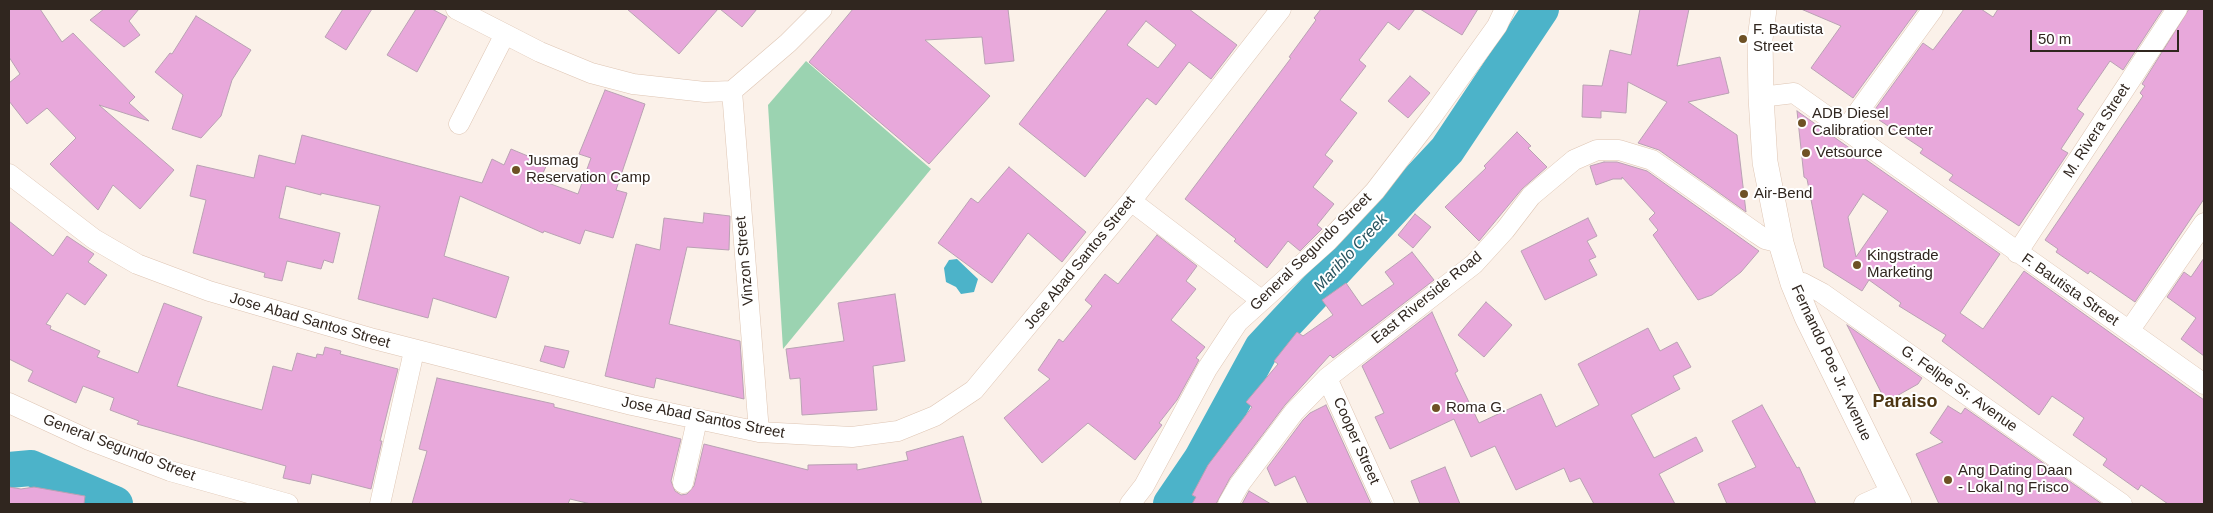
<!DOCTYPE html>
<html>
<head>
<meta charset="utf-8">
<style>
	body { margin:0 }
	#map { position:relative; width:2213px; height:513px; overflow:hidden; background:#fbf1e9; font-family:Helvetica,sans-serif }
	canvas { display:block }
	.frame { position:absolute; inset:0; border:10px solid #30261f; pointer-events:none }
	.scale { position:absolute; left:2030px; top:30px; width:149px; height:22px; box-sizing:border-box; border:2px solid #30261f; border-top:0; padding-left:6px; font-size:15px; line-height:18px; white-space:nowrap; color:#30261f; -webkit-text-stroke:4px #fff; paint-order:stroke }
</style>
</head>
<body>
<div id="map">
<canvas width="2213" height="513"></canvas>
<div class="frame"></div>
<div class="scale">50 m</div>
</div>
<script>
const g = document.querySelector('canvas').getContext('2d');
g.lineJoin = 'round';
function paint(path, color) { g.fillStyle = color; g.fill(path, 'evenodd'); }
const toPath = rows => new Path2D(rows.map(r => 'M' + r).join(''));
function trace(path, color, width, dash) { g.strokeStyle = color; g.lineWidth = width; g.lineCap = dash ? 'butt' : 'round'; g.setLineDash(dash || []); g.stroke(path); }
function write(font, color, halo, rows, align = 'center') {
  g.font = font + ' Helvetica,sans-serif'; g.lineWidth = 4; g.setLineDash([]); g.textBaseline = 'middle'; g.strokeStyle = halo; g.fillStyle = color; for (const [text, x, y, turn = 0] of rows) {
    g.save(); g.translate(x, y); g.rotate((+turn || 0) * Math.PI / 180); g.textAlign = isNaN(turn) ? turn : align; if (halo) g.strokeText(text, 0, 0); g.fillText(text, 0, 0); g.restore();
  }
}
const green = toPath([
	[806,61,931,169,783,349,768,105]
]);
const water = toPath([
	[957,259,978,279,974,292,961,294,956,287,946,282,944,268,949,260]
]);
const river = toPath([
	[9,470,31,468,115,504],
	[1171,504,1201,460,1262,348,1447,150,1541,9]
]);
const building = toPath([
	[9,9,40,9,62,42,73,33,135,97,129,103,149,121,99,105,174,170,140,209,113,185,98,210,50,164,76,138,47,108,27,124,9,101,9,83,20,74,9,57,9,9],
	[104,9,139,9,129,21,140,35,124,47,90,20,104,9],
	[343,9,372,9,346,50,325,37,343,9],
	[416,9,432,9,447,17,417,72,387,55,416,9],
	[627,9,718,9,679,54,627,9],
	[720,9,757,9,742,27,720,9],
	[853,9,1008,9,1014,61,985,64,982,37,925,40,990,96,929,164,809,62,853,9],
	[1108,9,1189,9,1237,45,1211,79,1189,62,1156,105,1147,98,1085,177,1019,124,1108,9],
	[1146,21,1176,45,1158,68,1127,45,1146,21],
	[1321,9,1415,9,1399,30,1388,22,1359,60,1366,66,1340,100,1357,113,1325,155,1333,161,1313,187,1334,204,1317,225,1322,229,1300,251,1288,241,1267,268,1234,241,1236,239,1185,199,1291,58,1289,57,1316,20,1314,18,1321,9],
	[1420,9,1478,9,1462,35,1420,9],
	[1640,9,1689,9,1677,66,1720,57,1729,93,1688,102,1737,135,1746,212,1659,150,1638,143,1667,102,1628,82,1626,113,1601,111,1601,118,1582,117,1583,85,1602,86,1610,50,1631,55,1640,9],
	[1801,9,1918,9,1853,98,1811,68,1841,26,1801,9],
	[1964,9,1981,9,1993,17,1998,9,2163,9,2123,70,2110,61,2077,109,2084,114,2061,149,2068,153,2019,226,1949,180,1953,175,1920,153,1923,149,1879,120,1881,118,1873,112,1923,43,1933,50,1964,9],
	[2189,9,2204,9,2204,199,2135,302,2090,271,2088,274,2056,252,2058,249,2045,240,2143,96,2140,93,2145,86,2142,84,2189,9],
	[196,16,251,50,232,80,221,116,201,138,172,129,183,95,155,72,170,53,172,54,196,16],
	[1410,76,1430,93,1408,118,1388,101,1410,76],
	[605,90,645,104,616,190,627,193,613,238,585,230,580,244,544,231,543,233,460,196,444,256,509,277,496,318,433,298,428,318,358,299,380,206,321,193,321,195,286,186,279,218,340,233,333,263,324,260,321,269,287,261,282,281,264,277,265,273,193,253,206,200,190,196,197,165,254,178,259,155,295,164,302,135,482,183,492,159,504,165,511,149,547,164,540,180,578,194,591,158,579,154,605,90],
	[1797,111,2000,254,1960,313,1983,329,2024,271,2204,400,2204,504,2168,504,2141,485,2138,490,2103,465,2107,459,2073,435,2084,418,2052,396,2039,415,1942,341,1946,335,1899,306,1901,303,1869,280,1862,291,1824,267,1807,179,1804,177,1797,111],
	[1863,194,1888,211,1856,257,1848,217,1863,194],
	[1517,132,1531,146,1528,148,1547,167,1522,189,1479,241,1445,207,1486,168,1484,166,1517,132],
	[1604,162,1617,162,1647,171,1759,251,1741,272,1712,295,1698,300,1653,235,1658,230,1649,219,1655,213,1622,177,1622,179,1613,179,1596,185,1590,166,1604,162],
	[1009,167,1086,232,1062,262,1028,233,992,283,938,243,971,198,978,203,1009,167],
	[704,213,730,216,729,250,687,247,669,324,740,341,744,399,656,378,654,388,605,376,636,244,660,250,664,218,703,223,704,213],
	[1415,214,1431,227,1413,248,1398,235,1415,214],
	[1588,218,1597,236,1587,241,1596,257,1589,260,1597,275,1545,300,1521,251,1588,218],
	[9,221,53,256,67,236,94,254,88,262,107,275,85,305,67,293,46,324,51,326,50,329,100,351,97,357,138,373,164,303,202,317,177,386,207,395,262,410,273,366,292,371,297,353,316,358,317,354,323,355,325,347,341,351,340,354,398,369,380,441,382,441,371,489,312,474,310,484,283,478,286,466,137,424,139,421,110,410,114,398,83,386,76,403,28,381,33,371,9,359,9,221],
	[1157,235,1197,266,1186,281,1196,289,1171,320,1205,347,1196,358,1199,360,1177,400,1159,423,1162,425,1135,460,1088,423,1042,463,1004,418,1050,379,1038,370,1059,339,1063,342,1092,306,1085,300,1105,274,1118,284,1157,235],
	[1412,252,1434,280,1333,358,1330,355,1285,405,1230,478,1216,504,1192,504,1196,497,1192,495,1208,465,1252,407,1246,402,1278,364,1274,361,1297,332,1303,336,1333,315,1322,300,1346,283,1362,306,1394,284,1385,272,1412,252],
	[2204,258,2204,356,2181,339,2196,318,2167,297,2184,272,2191,277,2204,258],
	[895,294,905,361,873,366,877,410,802,415,800,378,790,379,786,349,844,341,838,303,895,294],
	[1486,302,1512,325,1484,357,1458,335,1486,302],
	[1432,312,1458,371,1455,373,1479,423,1541,394,1556,427,1599,405,1578,364,1648,328,1660,351,1677,342,1691,367,1673,376,1680,389,1631,415,1654,458,1696,437,1703,451,1659,474,1675,504,1594,504,1580,478,1570,482,1564,468,1516,490,1495,446,1471,457,1454,419,1390,449,1375,417,1384,413,1362,366,1432,312],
	[1847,325,1922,378,1918,384,1886,402,1847,325],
	[545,346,569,351,564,368,540,361,545,346],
	[437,378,554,404,554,407,681,439,671,481,675,491,681,495,687,494,694,486,704,444,808,470,808,465,857,464,857,470,908,460,906,452,963,436,982,504,591,504,570,499,568,504,412,504,427,451,419,449,437,378],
	[1326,405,1371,504,1308,504,1295,476,1275,486,1267,468,1303,420,1310,413,1326,405],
	[1762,405,1797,468,1799,467,1816,504,1727,504,1718,484,1756,467,1732,421,1762,405],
	[1948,406,1961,414,1965,408,2102,504,1939,504,1916,454,1943,442,1930,433,1948,406],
	[1445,467,1460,504,1420,504,1411,481,1445,467],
	[9,487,21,489,34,487,85,496,84,504,9,504,9,487],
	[1249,491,1271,504,1242,504,1249,491]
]);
const minor = toPath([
	[456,9,540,52,591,73,633,84,705,92,732,91,788,43,822,9],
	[732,91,759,432],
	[1761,97,1794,93,2204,384],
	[459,124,505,34],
	[1845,130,1933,9],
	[9,174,94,239,137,264,209,291,374,339,632,405,759,432,852,437,898,431,935,416,974,390,1131,201,1281,9],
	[1131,201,1261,300],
	[2017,253,2177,9],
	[1793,283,1803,283,1822,293,2122,504],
	[2129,331,2204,223],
	[1327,378,1384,504],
	[9,403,89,440,170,471,288,504],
	[683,483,697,420],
	[380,504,414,351],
	[1130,504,1144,486,1207,369,1238,322,1328,241,1375,191,1431,118,1497,26,1505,9],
	[1228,504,1239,485,1294,412,1327,378,1474,264,1505,230,1531,196,1574,160,1597,150,1619,150,1652,160,1756,233,1765,239,1781,243],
	[1864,504,1893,491]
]);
const major = toPath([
	[1764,9,1760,39,1761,97,1765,162,1781,243,1793,283,1807,317,1899,504]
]);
const markers = [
	[1743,39,5,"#6e5125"],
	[1802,123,5,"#6e5125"],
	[1806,153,5,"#6e5125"],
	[516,170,5,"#6e5125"],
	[1744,194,5,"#6e5125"],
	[1857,265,5,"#6e5125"],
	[1436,408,5,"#6e5125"],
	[1948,480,5,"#6e5125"]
];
const poiNames = [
	["F. Bautista",1753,30],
	["Street",1753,47],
	["ADB Diesel",1812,114],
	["Calibration Center",1812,131],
	["Vetsource",1816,153],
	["Jusmag",526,161],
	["Reservation Camp",526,178],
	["Air-Bend",1754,194],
	["Kingstrade",1867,256],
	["Marketing",1867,273],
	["Roma G.",1446,408],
	["Ang Dating Daan",1958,471],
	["- Lokal ng Frisco",1958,488]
];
const streetNames = [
	["M. Rivera Street",2097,131,-57],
	["General Segundo Street",1311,252,-44],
	["Vinzon Street",745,261,-95],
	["Jose Abad Santos Street",1080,263,-51],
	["F. Bautista Street",2070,290,35],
	["East Riverside Road",1427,298,-39],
	["Jose Abad Santos Street",310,321,16],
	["Fernando Poe Jr. Avenue",1831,363,65],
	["G. Felipe Sr. Avenue",1959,389,35],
	["Jose Abad Santos Street",703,418,11],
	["Cooper Street",1356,441,66],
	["General Segundo Street",119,448,21]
];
const waterNames = [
	["Mariblo Creek",1351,253,-47]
];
const quarterNames = [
	["Paraiso",1905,402]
];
paint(green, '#9bd3b1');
paint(water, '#4cb3c9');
trace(river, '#4cb3c9', 36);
paint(building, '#e8a8db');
trace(building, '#b9a1b3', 1);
trace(minor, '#dec5b3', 21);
trace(major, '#dec5b3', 26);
trace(minor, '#fff', 20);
trace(major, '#fff', 25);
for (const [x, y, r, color] of markers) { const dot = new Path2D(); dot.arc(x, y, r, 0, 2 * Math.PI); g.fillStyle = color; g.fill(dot); trace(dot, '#fff', 2); }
write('15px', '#30261f', '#fff', poiNames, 'left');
write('15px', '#30261f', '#fff', streetNames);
write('italic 16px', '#27535e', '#fff', waterNames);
write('bold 18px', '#4c3512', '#fff', quarterNames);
</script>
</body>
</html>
